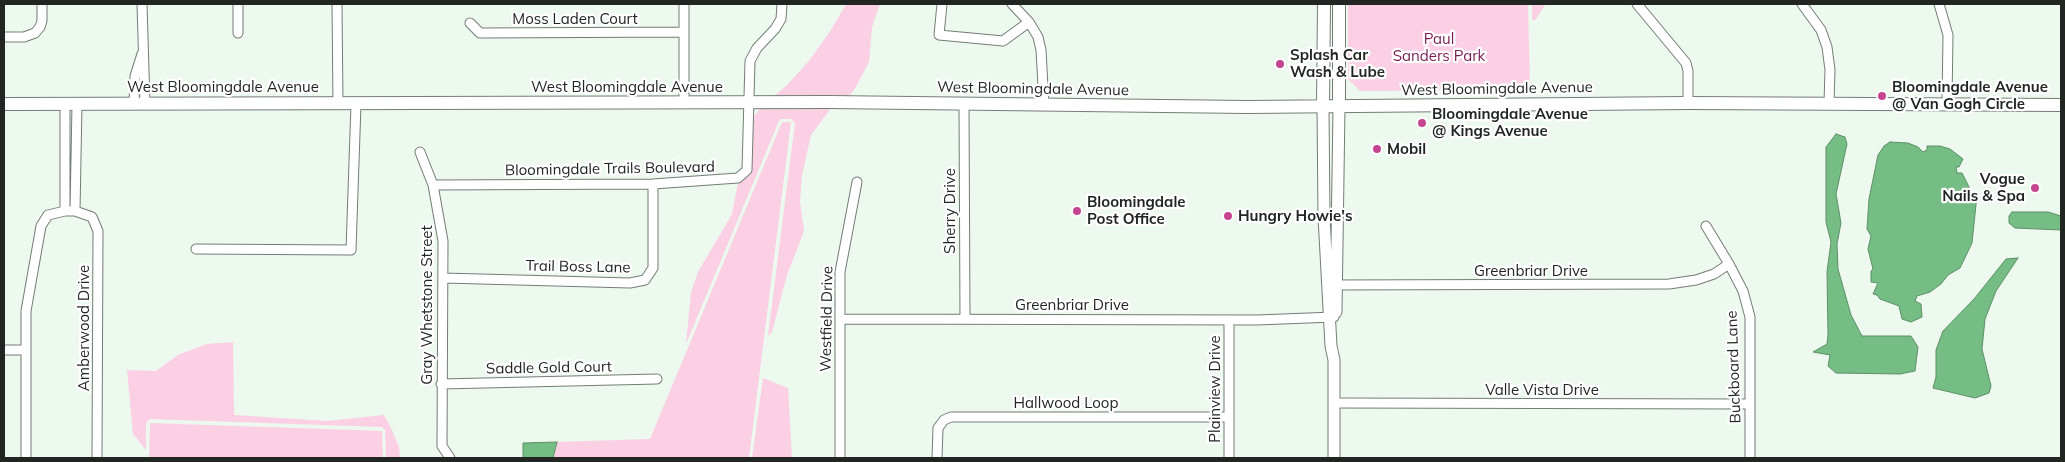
<!DOCTYPE html>
<html>
<head>
<meta charset="utf-8">
<style>
	body { margin:0 }
	#map { position:relative; width:2065px; height:462px; overflow:hidden; background:#edf8ee; font-family:Mulish,sans-serif }
	canvas { display:block }
	.frame { position:absolute; inset:0; border:5px solid #222623; pointer-events:none }
</style>
</head>
<body>
<div id="map">
<canvas width="2065" height="462"></canvas>
<div class="frame"></div>
</div>
<script>
const g = document.querySelector('canvas').getContext('2d');
g.lineJoin = 'round';
function paint(path, color) { g.fillStyle = color; g.fill(path, 'evenodd'); }
const toPath = rows => new Path2D(rows.map(r => 'M' + r).join(''));
function trace(path, color, width, dash) { g.strokeStyle = color; g.lineWidth = width; g.lineCap = dash ? 'butt' : 'round'; g.setLineDash(dash || []); g.stroke(path); }
function write(font, color, halo, rows, align = 'center') {
  g.font = font + ' Mulish,sans-serif'; g.lineWidth = 4.5; g.setLineDash([]); g.textBaseline = 'middle'; g.strokeStyle = halo; g.fillStyle = color; for (const [text, x, y, turn = 0] of rows) {
    g.save(); g.translate(x, y); g.rotate((+turn || 0) * Math.PI / 180); g.textAlign = isNaN(turn) ? turn : align; if (halo) g.strokeText(text, 0, 0); g.fillText(text, 0, 0); g.restore();
  }
}
const green = toPath([
	[846,4,880,4,872,27,869,62,853,92,845,98,772,98,786,86,809,61,831,30],
	[1348,4,1528,4,1530,90,1360,91,1348,79],
	[1532,4,1546,4,1535,20,1532,20],
	[762,107,831,108,811,135,802,175,800,202,804,231,787,275,772,332,768,336,795,123,791,119,781,119,779,121,686,344,691,292,698,272,732,214,738,183,751,171,754,116],
	[782,122,791,122,749,458,553,458,557,442,650,439],
	[233,342,234,415,327,421,384,415,392,430,399,447,400,458,386,458,385,430,382,427,150,419,146,423,146,450,133,434,127,370,156,371,178,355,207,344],
	[763,378,788,388,792,458,752,458],
	[150,423,382,431,383,458,149,458]
]);
const water = toPath([
	[1836,134,1845,137,1847,144,1836,194,1841,223,1837,244,1838,269,1851,315,1862,336,1911,336,1918,347,1915,371,1900,374,1836,373,1828,366,1830,355,1813,352,1827,344,1828,335,1827,272,1831,242,1826,222,1826,147,1836,134],
	[1890,142,1908,143,1918,147,1923,152,1927,150,1927,146,1940,146,1950,149,1963,159,1959,167,1956,167,1957,173,1962,173,1972,193,1977,195,1972,243,1960,268,1948,275,1941,284,1930,292,1917,296,1915,301,1921,304,1922,317,1911,322,1902,319,1899,306,1880,299,1877,295,1873,294,1878,283,1871,282,1871,271,1873,269,1868,249,1871,236,1867,229,1869,199,1878,155,1884,146,1890,142],
	[2012,212,2048,212,2061,216,2061,230,2015,228,2009,223,2009,216,2012,212],
	[2018,258,1996,291,1985,319,1982,349,1991,386,1989,393,1975,398,1933,388,1936,377,1936,350,1943,331,1974,299,2006,259,2018,258],
	[557,442,553,458,523,458,523,443,557,442]
]);
const minor = toPath([
	[142,4,145,104],
	[238,4,238,33],
	[337,4,338,104],
	[684,4,684,103],
	[942,4,939,35,1003,41,1029,22],
	[1012,4,1029,22,1038,37,1041,50,1044,105],
	[1637,4,1686,63,1688,71,1688,103],
	[1802,4,1821,30,1827,47,1830,70,1829,103],
	[1939,4,1948,35,1947,103],
	[470,23,480,33,684,32],
	[4,37,24,37,35,33,40,27,42,21,42,4],
	[964,103,965,319],
	[65,104,65,211],
	[134,104,135,76,142,54],
	[420,152,433,185,443,241,442,446,450,458],
	[433,185,653,184,738,178,747,170,750,61,757,48,775,29,781,19,782,4],
	[75,211,77,104],
	[1706,226,1729,264,1743,291,1750,317,1750,458],
	[196,249,351,250,356,104],
	[443,278,630,283,645,280,653,268,653,184],
	[1332,285,1669,284,1696,280,1714,274,1729,264],
	[840,319,1257,320,1334,317],
	[1229,320,1229,458],
	[4,350,26,350],
	[441,384,657,379],
	[1334,403,1750,404],
	[26,458,26,311,41,226,48,215,65,211,75,211,92,217,98,231,97,458],
	[840,458,840,272,857,182],
	[937,458,938,428,944,420,951,417,1229,417]
]);
const tertiary = toPath([
	[1323,107,1324,217,1331,346,1334,360,1334,458],
	[1336,312,1339,107]
]);
const secondary = toPath([
	[4,104,830,102,1247,107,1688,103,2061,105],
	[1323,107,1324,4],
	[1339,107,1339,4]
]);
const markers = [
	[1280,64,5,"#c64590"],
	[1882,96,5,"#c64590"],
	[1422,123,5,"#c64590"],
	[1377,149,5,"#c64590"],
	[2035,188,5,"#c64590"],
	[1077,211,5,"#c64590"],
	[1228,216,5,"#c64590"]
];
const streetNames = [
	["Moss Laden Court",575,19],
	["West Bloomingdale Avenue",223,87],
	["West Bloomingdale Avenue",627,87],
	["West Bloomingdale Avenue",1033,89,1],
	["West Bloomingdale Avenue",1497,89,-1],
	["Bloomingdale Trails Boulevard",610,169,-1],
	["Sherry Drive",950,211,-90],
	["Trail Boss Lane",578,267,1],
	["Greenbriar Drive",1531,271],
	["Gray Whetstone Street",427,305,-90],
	["Greenbriar Drive",1072,305],
	["Westfield Drive",827,319,-89],
	["Amberwood Drive",84,328,-90],
	["Buckboard Lane",1734,367,-92],
	["Saddle Gold Court",549,368,-1],
	["Plainview Drive",1215,389,-90],
	["Valle Vista Drive",1542,390],
	["Hallwood Loop",1066,403]
];
const parkNames = [
	["Paul",1439,39],
	["Sanders Park",1439,56]
];
const poiNames = [
	["Splash Car",1290,55],
	["Wash & Lube",1290,72],
	["Bloomingdale Avenue",1892,87],
	["@ Van Gogh Circle",1892,104],
	["Bloomingdale Avenue",1432,114],
	["@ Kings Avenue",1432,131],
	["Mobil",1387,149],
	["Vogue",2025,179,"right"],
	["Nails & Spa",2025,196,"right"],
	["Bloomingdale",1087,202],
	["Post Office",1087,219],
	["Hungry Howie's",1238,216]
];
paint(green, '#fbcfe4');
paint(water, '#75bd84');
trace(water, '#5c9067', 1);
trace(minor, '#737d75', 11);
trace(tertiary, '#737d75', 13);
trace(secondary, '#737d75', 14);
trace(minor, '#fff', 9);
trace(tertiary, '#fff', 11);
trace(secondary, '#fff', 12);
for (const [x, y, r, color] of markers) { const dot = new Path2D(); dot.arc(x, y, r, 0, 2 * Math.PI); g.fillStyle = color; g.fill(dot); trace(dot, '#fff', 2); }
write('15px', '#222623', '#fff', streetNames);
write('15px', '#791c54', '#fff', parkNames);
write('bold 15px', '#222623', '#fff', poiNames, 'left');
</script>
</body>
</html>
